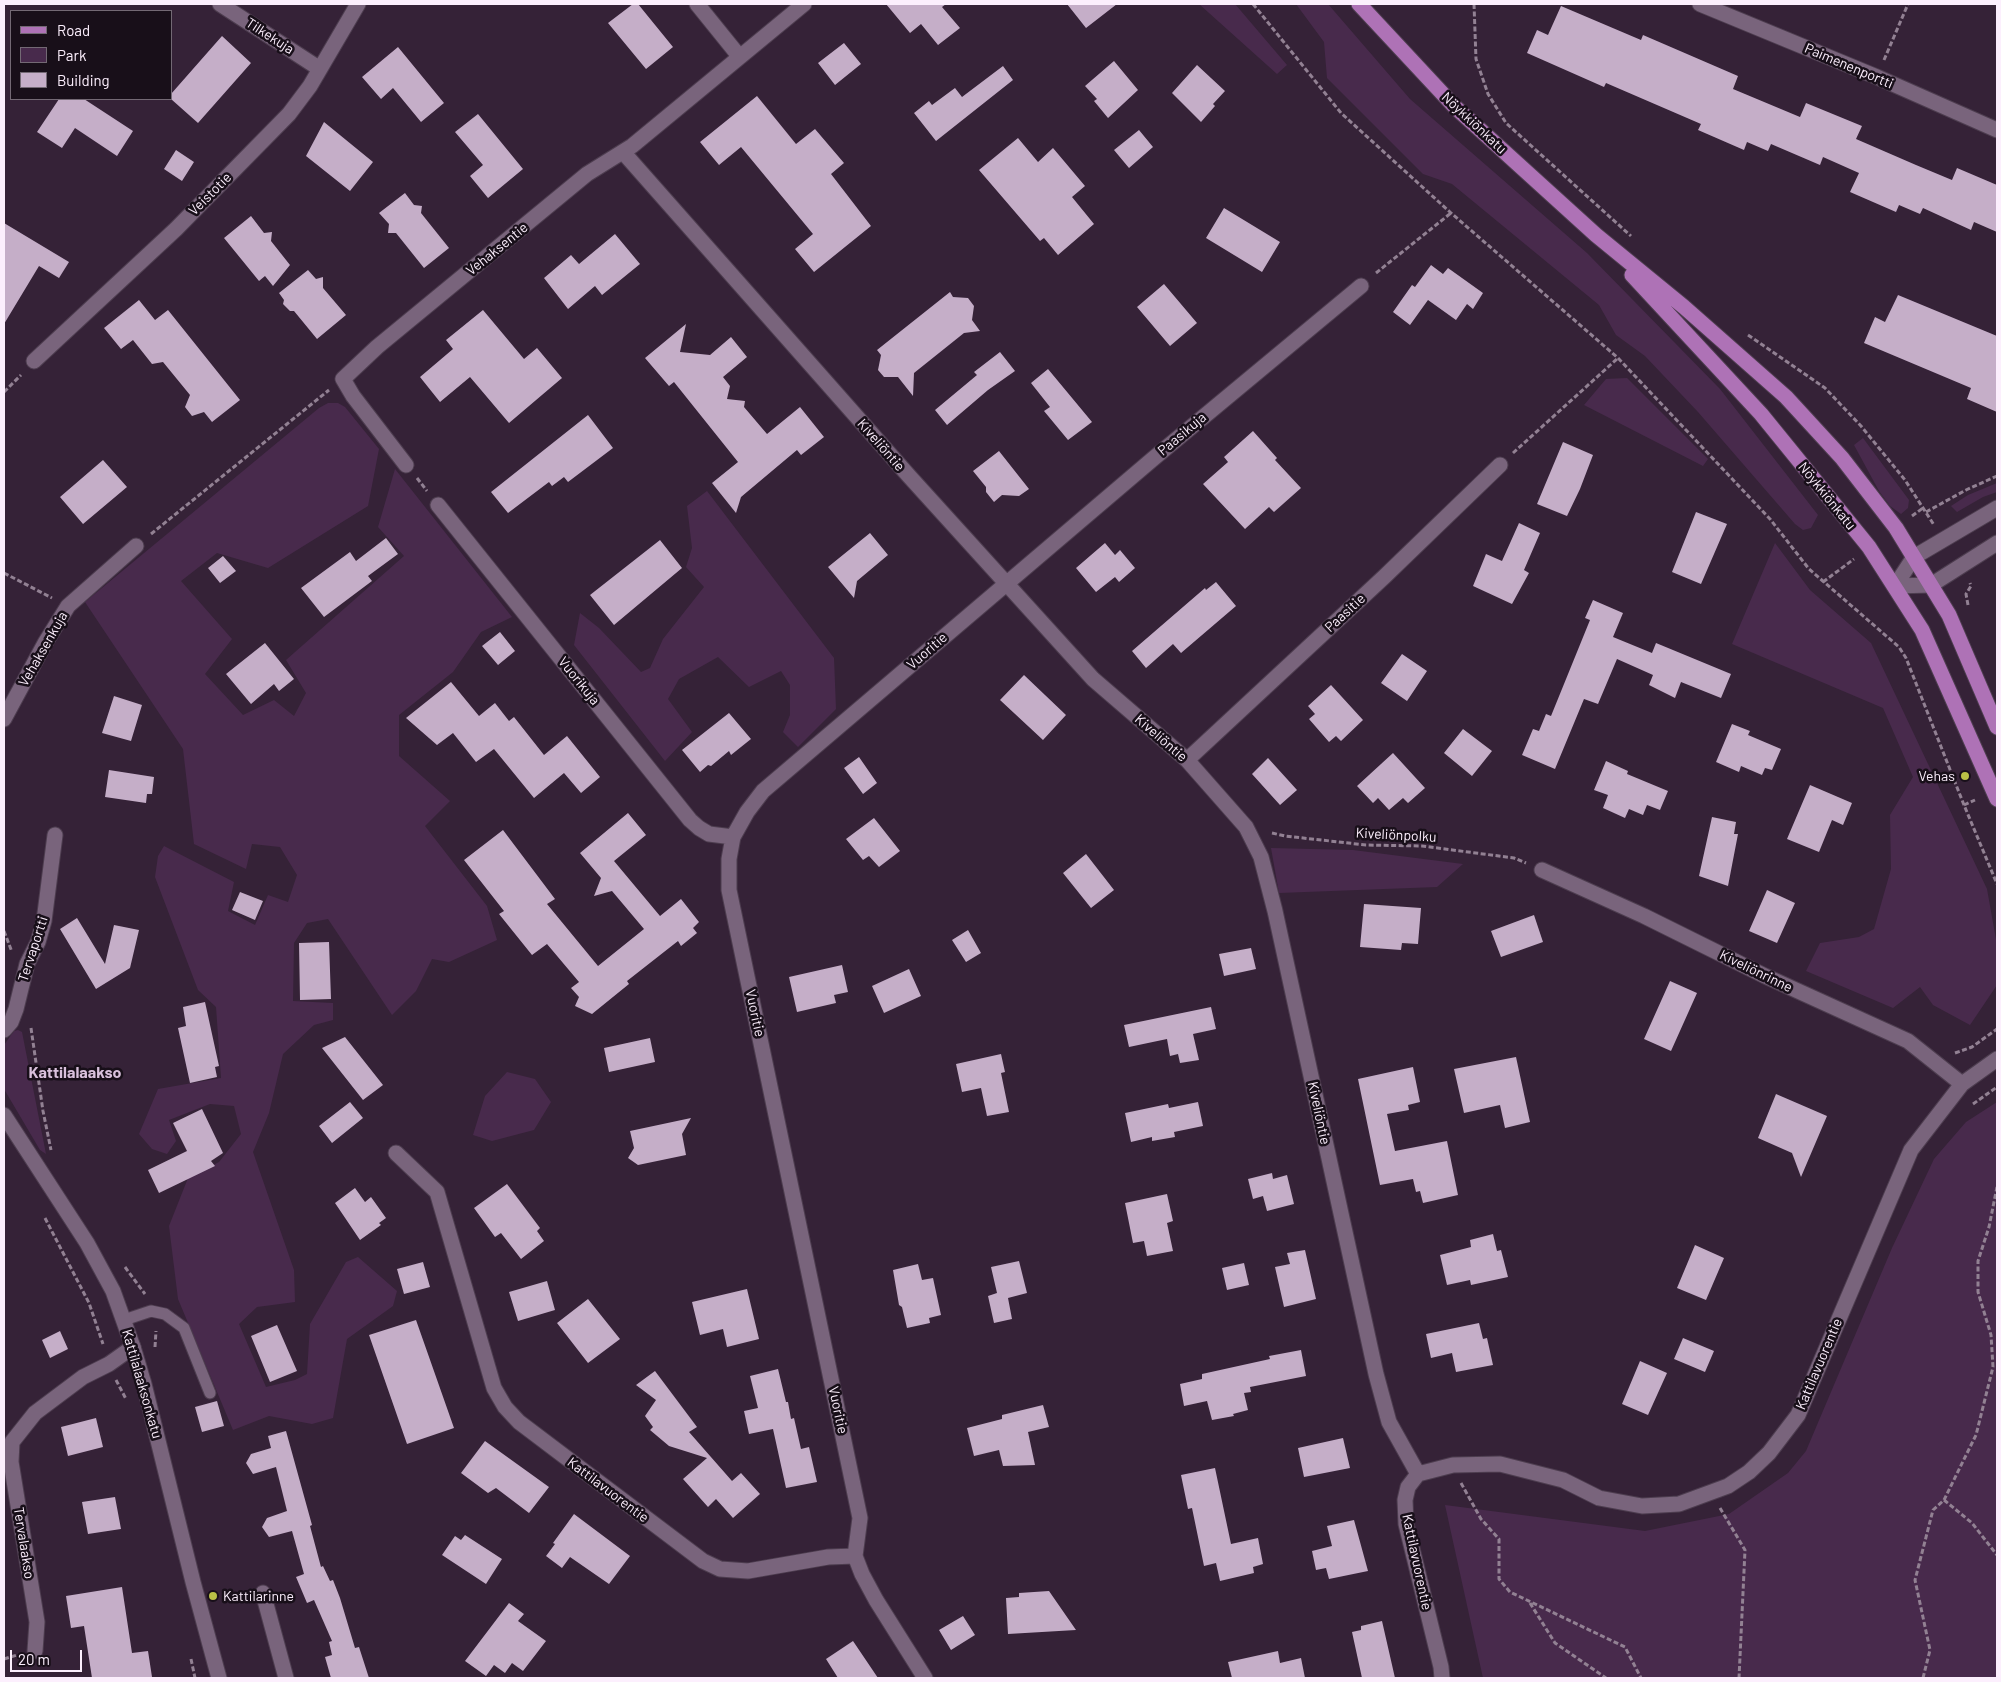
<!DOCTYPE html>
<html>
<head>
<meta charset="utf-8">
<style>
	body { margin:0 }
	#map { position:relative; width:2001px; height:1682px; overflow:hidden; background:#352237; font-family:Barlow,sans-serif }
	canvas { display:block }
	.frame { position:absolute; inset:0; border:5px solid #fceffd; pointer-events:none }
	.legend { position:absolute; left:10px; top:10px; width:162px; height:90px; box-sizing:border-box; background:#180f19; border:1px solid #736974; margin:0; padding:6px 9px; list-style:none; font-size:15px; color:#fceffd }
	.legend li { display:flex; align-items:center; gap:10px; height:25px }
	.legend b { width:25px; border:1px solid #736974 }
	.scale { position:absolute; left:10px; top:1650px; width:72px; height:22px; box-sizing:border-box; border:2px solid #fceffd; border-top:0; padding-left:6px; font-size:15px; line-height:18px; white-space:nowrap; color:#fceffd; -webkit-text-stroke:4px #180f19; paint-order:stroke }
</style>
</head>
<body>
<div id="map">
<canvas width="2001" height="1682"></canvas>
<div class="frame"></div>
<ul class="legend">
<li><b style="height:6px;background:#ae72b6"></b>Road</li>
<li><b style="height:14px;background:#482a4c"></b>Park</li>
<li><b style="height:14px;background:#c5aec8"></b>Building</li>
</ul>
<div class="scale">20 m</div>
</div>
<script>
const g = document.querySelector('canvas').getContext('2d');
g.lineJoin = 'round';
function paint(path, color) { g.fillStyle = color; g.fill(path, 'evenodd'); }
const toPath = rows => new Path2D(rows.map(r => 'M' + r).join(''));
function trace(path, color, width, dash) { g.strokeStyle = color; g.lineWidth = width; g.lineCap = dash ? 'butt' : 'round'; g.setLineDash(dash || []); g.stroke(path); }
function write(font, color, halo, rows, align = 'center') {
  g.font = font + ' Barlow,sans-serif'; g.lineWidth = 5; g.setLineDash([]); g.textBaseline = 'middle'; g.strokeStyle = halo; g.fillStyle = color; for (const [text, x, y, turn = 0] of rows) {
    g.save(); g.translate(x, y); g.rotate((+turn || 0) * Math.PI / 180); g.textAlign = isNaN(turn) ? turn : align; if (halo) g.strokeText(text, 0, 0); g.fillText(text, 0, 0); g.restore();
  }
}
const green = toPath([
	[1199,4,1235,4,1287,65,1277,74],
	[1296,4,1328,4,1410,99,1587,253,1720,389,1818,515,1811,528,1803,530,1795,524,1698,412,1645,356,1616,335,1599,305,1452,184,1423,174,1327,78,1324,42],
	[1627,378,1708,459,1703,466,1584,405,1606,379],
	[328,403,338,403,345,407,379,449,368,506,268,568,217,553,181,581,232,639,205,674,243,715,274,700,294,716,306,693,286,660,404,556,378,527,395,469,512,617,481,632,453,672,399,715,399,756,450,801,425,826,487,906,497,940,449,962,432,959,416,991,392,1015,328,919,307,923,294,943,293,1001,333,1003,333,1020,314,1025,283,1054,269,1113,253,1152,294,1270,295,1302,257,1307,239,1324,266,1387,295,1380,307,1374,310,1324,346,1262,358,1257,397,1291,393,1306,347,1339,333,1418,312,1424,269,1416,233,1430,178,1299,169,1226,188,1178,219,1162,241,1134,234,1106,210,1104,169,1120,176,1141,167,1154,152,1149,139,1134,158,1089,221,1078,216,1007,198,990,155,877,158,856,164,846,234,882,228,911,255,925,268,895,288,902,297,875,280,847,252,844,246,869,194,844,183,749,85,602,319,408],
	[1863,438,1909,500,1908,508,1901,514,1890,506,1879,491,1854,445],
	[1997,483,1997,492,1983,497,1957,512,1951,506,1968,495],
	[707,491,834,658,836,709,798,747,783,732,790,715,790,685,781,671,749,687,718,657,679,679,668,699,692,732,665,761,574,645,580,613,599,628,641,672,650,668,663,639,704,587,686,567,692,548,687,506],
	[1775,543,1810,590,1871,643,1987,889,1997,945,1997,985,1970,1025,1933,1005,1920,987,1893,1008,1806,971,1820,943,1859,937,1874,929,1891,869,1890,815,1913,777,1883,708,1732,644],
	[1271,848,1353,850,1463,864,1437,887,1279,893],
	[18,1030,22,1032,46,1154,40,1150,4,1089,4,1045,14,1031],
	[507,1072,535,1079,551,1102,534,1130,492,1141,473,1135,485,1096],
	[1997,1102,1997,1678,1483,1678,1445,1505,1645,1531,1729,1514,1788,1473,1806,1451,1892,1248,1934,1159,1966,1122]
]);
const building = toPath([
	[633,4,638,4,673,47,646,69,608,23],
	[886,4,946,4,942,7,960,28,938,45,921,24,910,33],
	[1067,4,1117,4,1086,28],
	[1561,6,1641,40,1643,35,1738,76,1733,89,1800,117,1806,103,1862,126,1856,139,1916,165,1952,180,1957,168,1997,185,1997,232,1974,222,1971,230,1923,208,1920,214,1899,205,1896,212,1850,192,1859,173,1823,157,1820,165,1771,144,1768,151,1747,142,1744,150,1698,130,1701,124,1606,83,1604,87,1527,53,1537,30,1548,35],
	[222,36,251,63,198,123,171,99,171,94],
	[844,43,861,64,835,85,818,63],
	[398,47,444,103,421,122,393,88,381,99,362,77],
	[1114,61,1138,90,1108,118,1094,101,1097,99,1085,86],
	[1197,65,1225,91,1213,104,1215,106,1201,122,1172,93],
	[1003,66,1013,80,936,141,914,113,929,101,932,105,955,88,962,97],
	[757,96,796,144,815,129,844,163,831,174,871,226,814,272,795,249,813,234,741,147,719,165,700,142],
	[59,99,84,99,133,131,117,156,75,128,62,148,37,132],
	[478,114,523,169,488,198,470,176,483,165,455,132],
	[324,122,373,162,350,191,306,156],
	[1139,130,1153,147,1129,168,1114,150],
	[1018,138,1038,162,1053,148,1085,186,1072,197,1094,224,1058,255,1044,238,1040,241,979,170],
	[176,150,194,162,182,181,164,169],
	[405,193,414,205,422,206,421,213,449,248,424,268,396,233,388,233,389,224,379,213],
	[1224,208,1280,242,1262,272,1206,238],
	[251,216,264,233,272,232,271,241,290,265,273,286,265,276,259,281,224,238],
	[4,223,69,262,59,278,39,266,4,324],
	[615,234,640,264,602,295,595,286,568,309,544,278,571,255,579,264],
	[1431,265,1443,274,1448,268,1483,293,1473,309,1467,304,1456,320,1428,300,1410,325,1393,312,1412,285,1415,287],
	[308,270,316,279,323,277,323,288,346,315,317,339,294,311,290,311,283,304,284,300,279,293],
	[1164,284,1197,323,1170,346,1137,307],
	[950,292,953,297,968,298,974,306,972,320,980,331,964,333,914,373,913,396,898,377,884,377,878,370,881,355,877,350],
	[1898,295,1997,336,1997,412,1967,399,1971,388,1864,343,1875,317,1885,322],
	[139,300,155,320,168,310,240,400,212,422,204,412,192,416,185,407,190,395,163,362,152,364,133,340,121,349,104,328],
	[483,310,524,359,537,348,562,378,509,423,470,377,440,402,420,377,453,349,446,340],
	[686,324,680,352,710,355,731,337,747,357,723,377,730,386,727,399,745,401,744,407,767,434,800,407,824,437,801,455,797,450,741,497,736,513,712,483,738,462,674,382,669,386,645,358],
	[1000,352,1015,371,988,390,947,425,935,410,977,375,974,372],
	[1048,369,1092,422,1068,440,1044,411,1050,407,1031,383],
	[588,415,613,448,568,482,564,477,552,486,549,482,508,513,491,492],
	[1253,431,1277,458,1275,460,1301,488,1274,512,1269,507,1245,529,1203,484,1228,462,1224,457],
	[1563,442,1593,455,1580,489,1567,516,1537,504],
	[999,451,1029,489,1019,496,1002,495,994,502,986,492,986,487,973,471],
	[103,460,127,487,83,524,60,497],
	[1696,512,1727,524,1701,584,1672,572],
	[1519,523,1540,533,1524,570,1529,573,1512,604,1473,586,1486,554,1502,561],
	[870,533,888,555,857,581,854,598,828,567],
	[386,538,398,554,368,576,372,581,324,617,301,588,350,552,356,561],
	[660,540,682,568,614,625,590,595],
	[1105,543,1115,555,1120,550,1135,568,1119,582,1115,577,1096,592,1076,568],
	[223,556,236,571,220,583,208,568],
	[1216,582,1236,606,1181,653,1173,644,1146,668,1132,651,1205,588,1206,590],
	[1593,600,1623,613,1613,637,1652,653,1656,643,1731,674,1721,698,1681,682,1675,698,1649,685,1653,675,1617,659,1598,704,1584,699,1555,769,1522,755,1533,729,1539,731,1546,714,1551,716,1590,620,1585,618],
	[500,632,515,651,498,665,482,646],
	[265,643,294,679,279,691,274,684,251,704,226,674],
	[1402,654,1427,671,1407,701,1381,683],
	[1024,675,1066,715,1043,740,1000,700],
	[451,682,479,716,495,703,509,721,514,717,544,755,567,736,600,777,581,793,564,773,534,798,494,749,476,762,453,733,437,745,406,718],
	[1331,685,1363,720,1341,741,1336,736,1329,742,1309,719,1315,714,1308,706],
	[114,696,142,705,131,741,102,733],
	[729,713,751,739,731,755,729,751,711,766,708,765,700,772,682,750],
	[1732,724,1750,731,1748,735,1781,749,1772,770,1765,768,1762,775,1741,766,1739,772,1716,762],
	[1463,729,1492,751,1472,776,1444,753],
	[1393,753,1425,788,1408,803,1403,798,1389,810,1378,798,1373,803,1357,786],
	[859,757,877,783,863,794,844,768],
	[1268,758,1297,790,1280,805,1252,774],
	[1606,761,1628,771,1627,774,1668,791,1660,810,1647,805,1643,815,1629,809,1625,818,1603,808,1608,795,1594,790],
	[109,770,154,777,152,794,147,794,146,803,105,797],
	[1810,785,1852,803,1843,825,1832,820,1819,852,1787,839],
	[628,813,646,835,614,861,660,916,681,899,699,922,693,928,697,933,681,946,678,941,627,981,629,984,592,1014,575,1006,579,997,571,988,579,982,547,944,532,955,499,914,504,911,464,860,503,830,555,899,547,904,598,966,644,929,612,891,594,896,601,878,580,853],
	[1712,817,1736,822,1734,834,1738,834,1728,886,1699,876],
	[874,818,900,851,879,867,869,856,863,860,846,839],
	[1086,854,1114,890,1091,908,1063,873],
	[1767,890,1795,903,1777,943,1749,931],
	[240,892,263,901,255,920,232,910],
	[1364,904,1421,908,1418,944,1402,943,1401,950,1360,947],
	[1534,915,1543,942,1501,957,1491,931],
	[77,918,105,964,114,925,139,930,130,968,96,989,60,929],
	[968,930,981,953,966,962,952,940],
	[329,942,331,999,300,1000,299,943],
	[1251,948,1256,969,1224,976,1219,954],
	[842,965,848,992,834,995,836,1003,797,1012,789,977],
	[909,969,921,996,884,1013,872,986],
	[1670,981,1697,993,1671,1051,1644,1039],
	[205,1002,219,1066,215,1067,217,1077,190,1083,178,1028,186,1026,183,1007],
	[1211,1007,1216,1029,1193,1034,1199,1060,1180,1063,1178,1054,1170,1056,1167,1039,1129,1047,1124,1025],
	[345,1037,383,1085,363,1100,322,1048],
	[650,1038,655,1062,609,1072,604,1048],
	[1001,1054,1005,1072,1001,1073,1009,1112,987,1116,981,1088,962,1092,956,1064],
	[1516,1057,1530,1122,1505,1128,1500,1105,1464,1113,1454,1069],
	[1413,1067,1420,1102,1408,1105,1409,1110,1387,1114,1395,1151,1447,1141,1458,1195,1423,1203,1420,1191,1416,1192,1413,1179,1380,1185,1358,1079],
	[1776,1094,1827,1116,1801,1177,1792,1153,1758,1138],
	[350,1102,363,1118,332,1143,319,1126],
	[1198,1102,1203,1126,1174,1132,1175,1137,1152,1141,1152,1137,1131,1142,1125,1113,1168,1104,1169,1108],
	[202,1109,223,1153,211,1161,215,1166,159,1193,148,1170,187,1151,173,1123],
	[691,1118,682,1134,686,1155,638,1165,628,1158,634,1148,630,1131],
	[1272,1173,1273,1179,1287,1175,1294,1204,1267,1211,1263,1196,1253,1199,1248,1179],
	[507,1184,540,1228,537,1231,544,1241,521,1259,501,1233,495,1237,474,1208],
	[355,1188,365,1202,371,1197,386,1218,379,1223,381,1225,360,1240,335,1203],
	[1167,1194,1173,1221,1167,1223,1173,1251,1147,1256,1144,1241,1133,1243,1125,1203],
	[1493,1234,1497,1251,1501,1250,1508,1277,1471,1285,1470,1280,1447,1285,1440,1255,1471,1247,1470,1240],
	[1695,1245,1724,1258,1706,1300,1677,1288],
	[1305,1250,1316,1299,1284,1307,1275,1267,1290,1264,1287,1253],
	[1019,1261,1027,1293,1008,1298,1012,1319,994,1323,988,1296,997,1293,991,1267],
	[423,1262,430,1287,404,1294,397,1269],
	[1244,1263,1249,1285,1227,1290,1222,1268],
	[918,1264,922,1280,933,1278,941,1315,929,1318,930,1323,907,1328,902,1307,899,1305,893,1270],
	[547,1281,555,1310,518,1321,509,1292],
	[747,1289,759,1339,727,1347,723,1329,700,1335,692,1302],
	[588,1299,620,1339,588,1363,557,1323],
	[416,1320,454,1428,407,1444,369,1335],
	[1479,1323,1483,1339,1487,1338,1493,1365,1456,1372,1452,1353,1431,1358,1426,1334],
	[277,1325,297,1371,270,1382,251,1336],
	[60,1331,68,1349,50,1358,42,1340],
	[1683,1338,1714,1351,1705,1372,1674,1359],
	[1301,1350,1306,1376,1250,1387,1251,1392,1244,1393,1248,1410,1233,1414,1234,1416,1212,1420,1207,1401,1184,1406,1180,1384,1202,1379,1202,1374,1270,1359,1269,1356],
	[1640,1361,1667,1373,1648,1415,1622,1404],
	[778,1369,786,1402,788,1402,791,1419,794,1418,801,1449,809,1447,817,1482,786,1488,773,1429,749,1434,744,1411,758,1408,750,1376],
	[655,1371,697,1427,689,1432,732,1481,741,1473,760,1494,733,1518,716,1499,708,1507,683,1479,707,1458,669,1446,650,1430,653,1427,645,1416,656,1400,636,1385],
	[217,1401,224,1426,202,1432,195,1407],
	[1043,1405,1049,1427,1028,1432,1035,1465,1003,1466,999,1450,974,1456,967,1428,1002,1419,1002,1415],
	[96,1418,103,1447,68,1456,61,1427],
	[286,1431,312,1525,310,1526,321,1567,323,1566,330,1581,333,1580,340,1598,355,1648,359,1647,369,1678,331,1678,325,1657,332,1655,329,1642,332,1641,314,1600,307,1603,296,1577,304,1574,292,1531,269,1537,262,1527,267,1518,287,1511,276,1467,253,1474,246,1463,251,1454,271,1448,268,1436],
	[1343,1438,1350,1468,1304,1477,1298,1448],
	[485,1441,549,1487,529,1513,496,1488,488,1493,461,1473],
	[1215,1468,1231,1544,1258,1538,1263,1564,1253,1567,1254,1573,1220,1581,1216,1563,1204,1566,1192,1508,1188,1509,1181,1475],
	[115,1497,121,1529,88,1534,82,1502],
	[574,1514,630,1556,609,1584,570,1557,562,1568,546,1556,555,1544,553,1543],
	[1354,1520,1368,1571,1329,1579,1326,1568,1316,1570,1312,1551,1332,1546,1327,1526],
	[465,1535,502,1559,486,1584,442,1555,455,1536,461,1540],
	[122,1587,132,1653,148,1651,152,1677,92,1678,84,1626,71,1628,66,1596],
	[1049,1591,1076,1630,1008,1634,1006,1598,1019,1597,1019,1593],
	[509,1603,524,1614,518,1621,546,1641,523,1671,512,1663,505,1673,494,1665,486,1676,465,1661],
	[963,1616,975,1635,951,1650,939,1630],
	[1382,1621,1395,1678,1362,1678,1352,1632,1361,1630,1361,1626],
	[853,1641,878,1678,838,1678,826,1659],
	[1278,1651,1280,1663,1301,1658,1305,1678,1232,1678,1228,1662]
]);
const path = toPath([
	[1253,4,1341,113,1451,213,1618,358,1770,519,1809,569,1899,647,1906,658,1964,805,1997,884],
	[1474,4,1476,59,1488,94,1506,123,1631,236],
	[1884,60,1908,4],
	[1376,273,1451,213],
	[1748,335,1825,388,1861,426,1905,480,1934,525],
	[4,392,21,375],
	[1513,453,1618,358],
	[417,478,427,491],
	[1926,512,1966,490,1997,476],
	[1912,516,1923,508],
	[151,534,329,390],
	[4,573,52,598],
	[1823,582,1854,559],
	[1968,605,1966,594,1971,586,1970,583],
	[1964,805,1975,800],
	[1272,833,1285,836,1366,845,1422,846,1514,858,1526,863],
	[4,931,12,952],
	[31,1028,43,1111,51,1150],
	[1955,1053,1972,1047,1997,1029],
	[1973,1104,1997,1087],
	[45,1218,89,1303,103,1344],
	[125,1267,145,1294],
	[155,1347,156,1331],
	[116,1380,126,1399],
	[1461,1483,1481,1519,1499,1539,1499,1579,1510,1592,1625,1647,1641,1678],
	[1944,1500,1972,1523,1997,1555],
	[1720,1508,1745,1550,1739,1678],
	[1530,1603,1555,1643,1606,1678],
	[4,1659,17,1655],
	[191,1659,195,1678],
	[1923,1678,1930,1650,1915,1580,1933,1510,1944,1500,1976,1435,1993,1367,1991,1335,1978,1292,1978,1261,1989,1227,1997,1187]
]);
const service = toPath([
	[124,1320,151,1311,165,1314,184,1328,210,1393]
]);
const minor = toPath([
	[220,4,320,69],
	[697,4,739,56],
	[1700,4,1877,77,1997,130],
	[623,152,909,476,1093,679,1187,760,1246,827,1261,857,1275,911,1376,1374,1389,1422,1418,1474],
	[34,361,176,229,289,114,310,86,358,4],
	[406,465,353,396,343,379,377,347,587,174,632,146,804,4],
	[438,505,690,820,699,828,709,834,733,837],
	[4,719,45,643,68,606,136,546],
	[1187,760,1384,577,1500,465],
	[1542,870,1644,916,1765,976,1908,1041,1962,1084],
	[4,1030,11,1022,16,1009,27,964,38,942,44,921,55,835],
	[396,1153,437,1192,494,1388,505,1407,519,1422,703,1561,720,1569,748,1571,828,1557,855,1556,862,1574,876,1600,925,1678],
	[855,1556,860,1518,729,890,729,859,733,837,747,812,763,791,1154,458,1361,286],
	[263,1593,286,1678],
	[35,1651,37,1622,11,1462,12,1442,35,1413,83,1377,109,1364,133,1347],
	[1442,1678,1441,1667,1406,1524,1405,1500,1408,1487,1418,1474,1453,1465,1500,1464,1563,1480,1599,1498,1642,1506,1679,1504,1728,1486,1749,1472,1769,1453,1798,1415,1911,1150,1962,1084,1997,1059]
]);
const tertiary = toPath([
	[1895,586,1914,557,1997,508],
	[1895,586,1931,585,1997,543],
	[4,1115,87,1243,113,1291,133,1347,144,1384,193,1582,219,1678]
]);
const primary = toPath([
	[1359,4,1455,107,1596,235,1684,307,1786,397,1842,458,1896,528,1949,615,1997,727],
	[1632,275,1761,414,1869,547,1922,630,1997,799]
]);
const markers = [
	[1965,776,5,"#b9c046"],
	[213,1596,5,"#b9c046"]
];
const streetNames = [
	["Tilkekuja",270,36,33],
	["Paimenenportti",1849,66,23],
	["Nöykkiönkatu",1474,123,43],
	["Veistotie",210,194,-45],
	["Vehaksentie",497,249,-39],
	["Paasikuja",1182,434,-40],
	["Kiveliöntie",881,445,49],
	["Nöykkiönkatu",1827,496,51],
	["Paasitie",1345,613,-43],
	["Vehaksenkuja",43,649,-60],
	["Vuoritie",927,651,-41],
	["Vuorikuja",579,681,51],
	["Kiveliöntie",1161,738,41],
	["Kiveliönpolku",1396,835,3],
	["Tervaportti",33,949,-72],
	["Kiveliönrinne",1756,971,26],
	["Vuoritie",755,1013,78],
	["Kiveliöntie",1319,1113,78],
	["Kattilavuorentie",1819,1364,-67],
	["Kattilalaaksonkatu",142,1384,74],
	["Vuoritie",838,1410,78],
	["Kattilavuorentie",608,1490,37],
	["Tervalaakso",24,1543,81],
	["Kattilavuorentie",1417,1562,78]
];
const poiNames = [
	["Vehas",1955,776],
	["Kattilarinne",223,1596,"left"]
];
const quarterNames = [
	["Kattilalaakso",75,1073]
];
paint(green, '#482a4c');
paint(building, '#c5aec8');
trace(service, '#4d3d4f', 13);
trace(minor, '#4d3d4f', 17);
trace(tertiary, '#4d3d4f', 17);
trace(primary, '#4d3d4f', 17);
trace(path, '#928193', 3, [5, 2.5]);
trace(service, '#79647c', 11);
trace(minor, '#79647c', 15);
trace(tertiary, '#79647c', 15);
trace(primary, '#ae72b6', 15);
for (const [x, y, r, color] of markers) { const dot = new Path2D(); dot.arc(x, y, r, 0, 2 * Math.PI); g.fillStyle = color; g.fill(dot); trace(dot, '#180f19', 2); }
write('14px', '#fceffd', '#180f19', streetNames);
write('14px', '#fceffd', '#180f19', poiNames, 'right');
write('bold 16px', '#d9c1dc', '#180f19', quarterNames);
</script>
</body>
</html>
